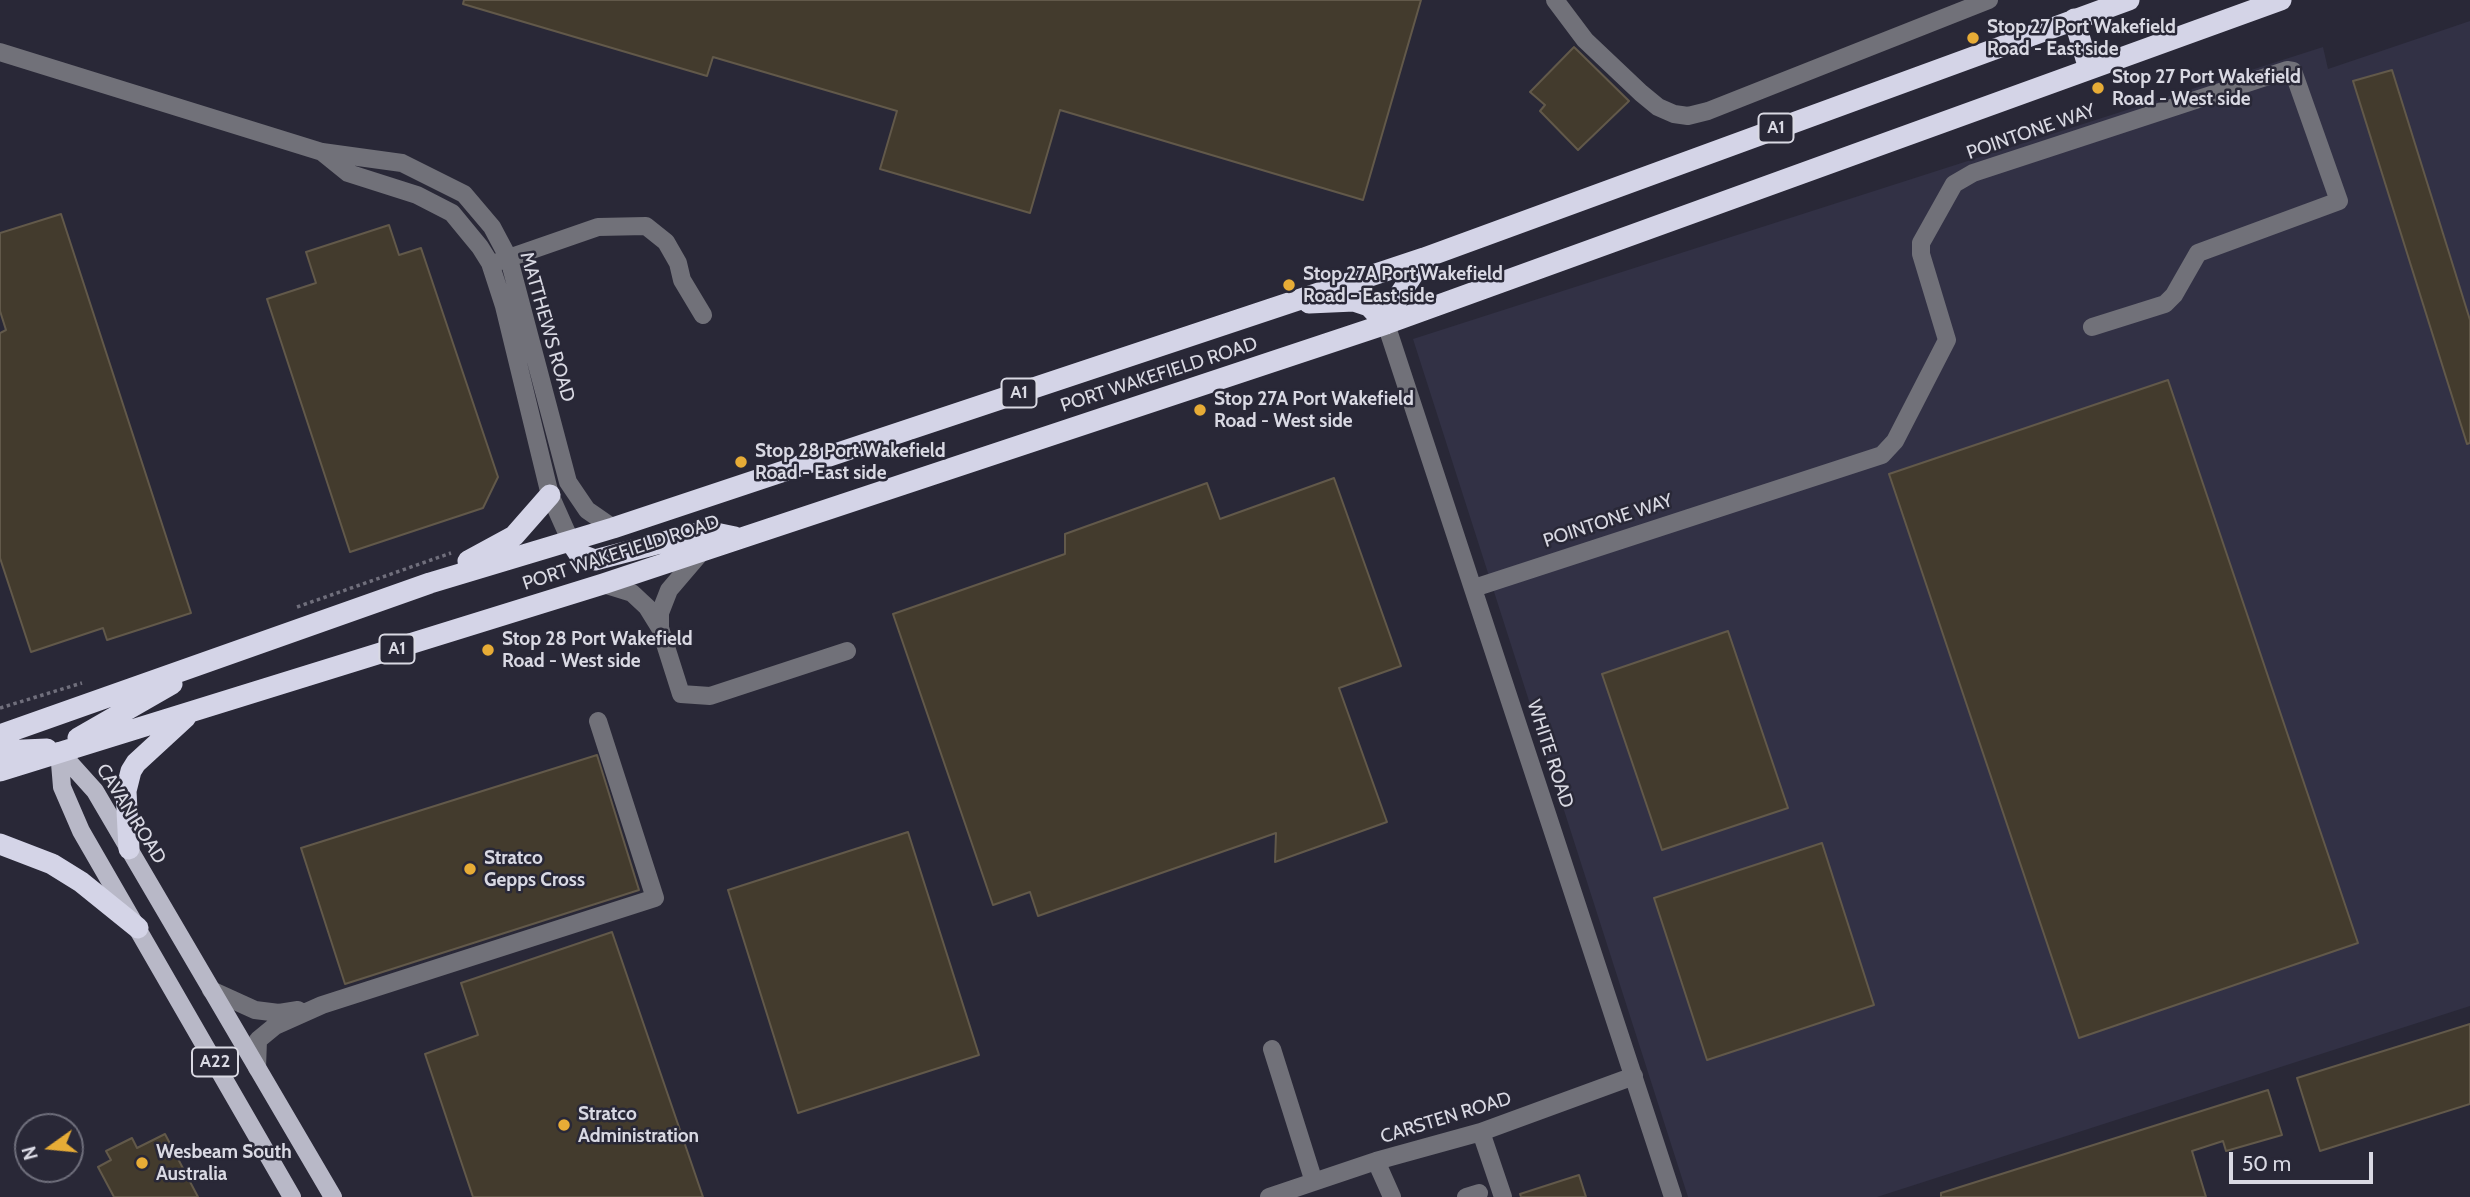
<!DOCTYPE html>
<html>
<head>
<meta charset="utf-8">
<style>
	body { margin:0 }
	#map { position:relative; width:2470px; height:1197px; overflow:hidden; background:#292837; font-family:Cabin,sans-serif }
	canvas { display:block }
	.north { position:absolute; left:14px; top:1113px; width:70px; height:70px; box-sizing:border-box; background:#292837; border:2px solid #6f6f7c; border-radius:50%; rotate:255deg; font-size:19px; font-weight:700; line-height:28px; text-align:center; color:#d9d9e3 }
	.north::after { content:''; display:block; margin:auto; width:24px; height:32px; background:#e7ac36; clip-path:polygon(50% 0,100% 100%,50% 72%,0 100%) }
	.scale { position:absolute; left:2229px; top:1152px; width:144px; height:32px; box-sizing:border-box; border:4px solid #d9d9e3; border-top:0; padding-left:9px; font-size:21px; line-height:24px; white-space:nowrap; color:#d9d9e3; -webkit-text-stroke:5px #292837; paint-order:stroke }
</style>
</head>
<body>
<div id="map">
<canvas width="2470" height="1197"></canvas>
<div class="north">N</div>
<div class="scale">50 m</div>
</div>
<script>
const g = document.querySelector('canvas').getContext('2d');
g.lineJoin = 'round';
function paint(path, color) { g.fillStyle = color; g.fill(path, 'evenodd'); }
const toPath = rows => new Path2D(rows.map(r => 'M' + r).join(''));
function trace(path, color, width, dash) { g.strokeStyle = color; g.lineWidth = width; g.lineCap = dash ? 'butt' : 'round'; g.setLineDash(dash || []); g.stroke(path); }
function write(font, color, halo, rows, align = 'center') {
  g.font = font + ' Cabin,sans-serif'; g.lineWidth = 5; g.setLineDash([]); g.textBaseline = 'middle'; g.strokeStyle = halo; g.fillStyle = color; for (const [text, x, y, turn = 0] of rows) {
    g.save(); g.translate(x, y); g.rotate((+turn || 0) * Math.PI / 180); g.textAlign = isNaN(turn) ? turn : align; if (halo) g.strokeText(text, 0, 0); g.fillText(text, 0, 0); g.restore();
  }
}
const built = toPath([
	[2470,21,2470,1006,1877,1197,1688,1197,1413,339,2323,47,2328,69]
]);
const building = toPath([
	[464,0,1421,0,1363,200,1060,110,1030,213,880,169,897,111,713,57,707,76,463,4,464,0],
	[1574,47,1629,101,1578,150,1540,111,1545,105,1530,92,1574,47],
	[2392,70,2470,320,2470,443,2467,444,2353,81,2392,70],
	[61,214,191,613,107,640,103,628,31,652,0,558,0,333,6,330,0,311,0,233,61,214],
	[389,225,399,255,421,248,498,477,483,508,350,552,267,299,316,283,306,252,389,225],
	[2168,380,2358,943,2079,1038,1889,474,2168,380],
	[1334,478,1401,666,1339,688,1387,822,1275,862,1276,833,1038,916,1030,892,993,905,893,614,1065,554,1065,534,1207,483,1220,519,1334,478],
	[1728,631,1788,808,1662,850,1602,674,1728,631],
	[597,755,639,890,345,984,301,848,597,755],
	[908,832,979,1055,798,1113,728,890,908,832],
	[1822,843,1874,1005,1707,1060,1654,898,1822,843],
	[612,932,703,1197,473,1197,425,1054,478,1035,461,983,612,932],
	[2470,1024,2470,1104,2320,1151,2297,1078,2470,1024],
	[2268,1090,2282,1135,2226,1151,2223,1141,2192,1151,2206,1197,1941,1197,1941,1193,2268,1090],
	[165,1134,198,1197,114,1197,98,1167,111,1160,106,1151,132,1138,137,1148,165,1134],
	[1579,1175,1586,1197,1521,1197,1520,1194,1579,1175]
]);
const path = toPath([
	[297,607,451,553],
	[0,708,82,683]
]);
const minor = toPath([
	[1555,0,1585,40,1641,93,1658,107,1674,114,1688,116,1708,111,1989,0],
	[0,52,322,152,402,163,464,194,492,227,509,259,568,482,587,510,613,528],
	[322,152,348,173,417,195,452,213,480,247,490,263,504,306,550,495,571,542],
	[500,261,598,227,646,226,666,242,678,263,682,280,703,315],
	[1386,324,1673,1197],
	[603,584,632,593,647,607,660,628,681,694,710,696,847,651],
	[1474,588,1882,455,1895,441,1947,340,1921,254,1921,243,1954,184,1973,173,2287,70,2293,71,2339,201,2198,253,2174,295,2165,304,2092,327],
	[660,628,660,613,669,590,704,549],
	[211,990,255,1010,279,1013,298,1010],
	[1272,1049,1314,1182],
	[257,1068,258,1040,275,1026,322,1005,655,898,598,721],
	[1481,1132,1503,1197],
	[1376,1161,1392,1197],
	[1269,1197,1376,1161,1481,1132,1634,1076],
	[1466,1197,1479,1193]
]);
const major = toPath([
	[59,751,95,791,333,1197],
	[59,751,62,787,81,831,292,1197]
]);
const highway = toPath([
	[2074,19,2089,69],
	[1309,303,1354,301,1369,306,1386,324],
	[1386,324,1400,294,1424,258],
	[571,542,579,554,595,560,706,531,735,537],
	[468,561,514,536,550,495],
	[0,735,430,583,613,528,1424,258,2129,0],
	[78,738,172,684],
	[0,751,47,749],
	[0,771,603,584,1386,324,2281,0],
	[0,844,52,864,81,882,138,928],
	[129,849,126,791,131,771,136,763,186,717]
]);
const markers = [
	[1973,38,7,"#e7ac36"],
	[2098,88,7,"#e7ac36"],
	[1289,285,7,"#e7ac36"],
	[1200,410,7,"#e7ac36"],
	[741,462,7,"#e7ac36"],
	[488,650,7,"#e7ac36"],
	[470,869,7,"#e7ac36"],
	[564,1125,7,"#e7ac36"],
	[142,1163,7,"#e7ac36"]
];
const shields = [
	[1776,128,35],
	[1019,393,35],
	[397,649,35],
	[215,1062,46]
];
const shieldNames = [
	["A1",1776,128],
	["A1",1019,393],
	["A1",397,649],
	["A22",215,1062]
];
const poiNames = [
	["Stop 27 Port Wakefield",1987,27],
	["Road - East side",1987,49],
	["Stop 27 Port Wakefield",2112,77],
	["Road - West side",2112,99],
	["Stop 27A Port Wakefield",1303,274],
	["Road - East side",1303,296],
	["Stop 27A Port Wakefield",1214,399],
	["Road - West side",1214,421],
	["Stop 28 Port Wakefield",755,451],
	["Road - East side",755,473],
	["Stop 28 Port Wakefield",502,639],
	["Road - West side",502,661],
	["Stratco",484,858],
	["Gepps Cross",484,880],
	["Stratco",578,1114],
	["Administration",578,1136],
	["Wesbeam South",156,1152],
	["Australia",156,1174]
];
const streetNames = [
	["POINTONE WAY",2031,132,-19],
	["MATTHEWS ROAD",547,327,74],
	["PORT WAKEFIELD ROAD",1159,375,-18],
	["POINTONE WAY",1608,521,-18],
	["PORT WAKEFIELD ROAD",621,553,-18],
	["WHITE ROAD",1550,754,72],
	["CAVAN ROAD",131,814,58],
	["CARSTEN ROAD",1446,1118,-17]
];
paint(built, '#323145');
paint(building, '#433b2d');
trace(building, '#62594a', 2);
trace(path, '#706f7c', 3.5, [3.5, 3.5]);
trace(minor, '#717179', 18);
trace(major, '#b8b8c7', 18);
trace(highway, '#d4d4e7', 21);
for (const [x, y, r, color] of markers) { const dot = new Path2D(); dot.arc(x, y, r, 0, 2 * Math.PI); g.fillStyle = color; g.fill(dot); trace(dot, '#292837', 2.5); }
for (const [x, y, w] of shields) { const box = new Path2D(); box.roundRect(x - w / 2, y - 14.5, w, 29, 5); g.fillStyle = '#292837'; g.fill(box); trace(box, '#d9d9e3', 2); }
write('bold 18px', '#d9d9e3', null, shieldNames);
write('bold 19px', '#d9d9e3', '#292837', poiNames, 'left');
write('19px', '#d9d9e3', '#292837', streetNames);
</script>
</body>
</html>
